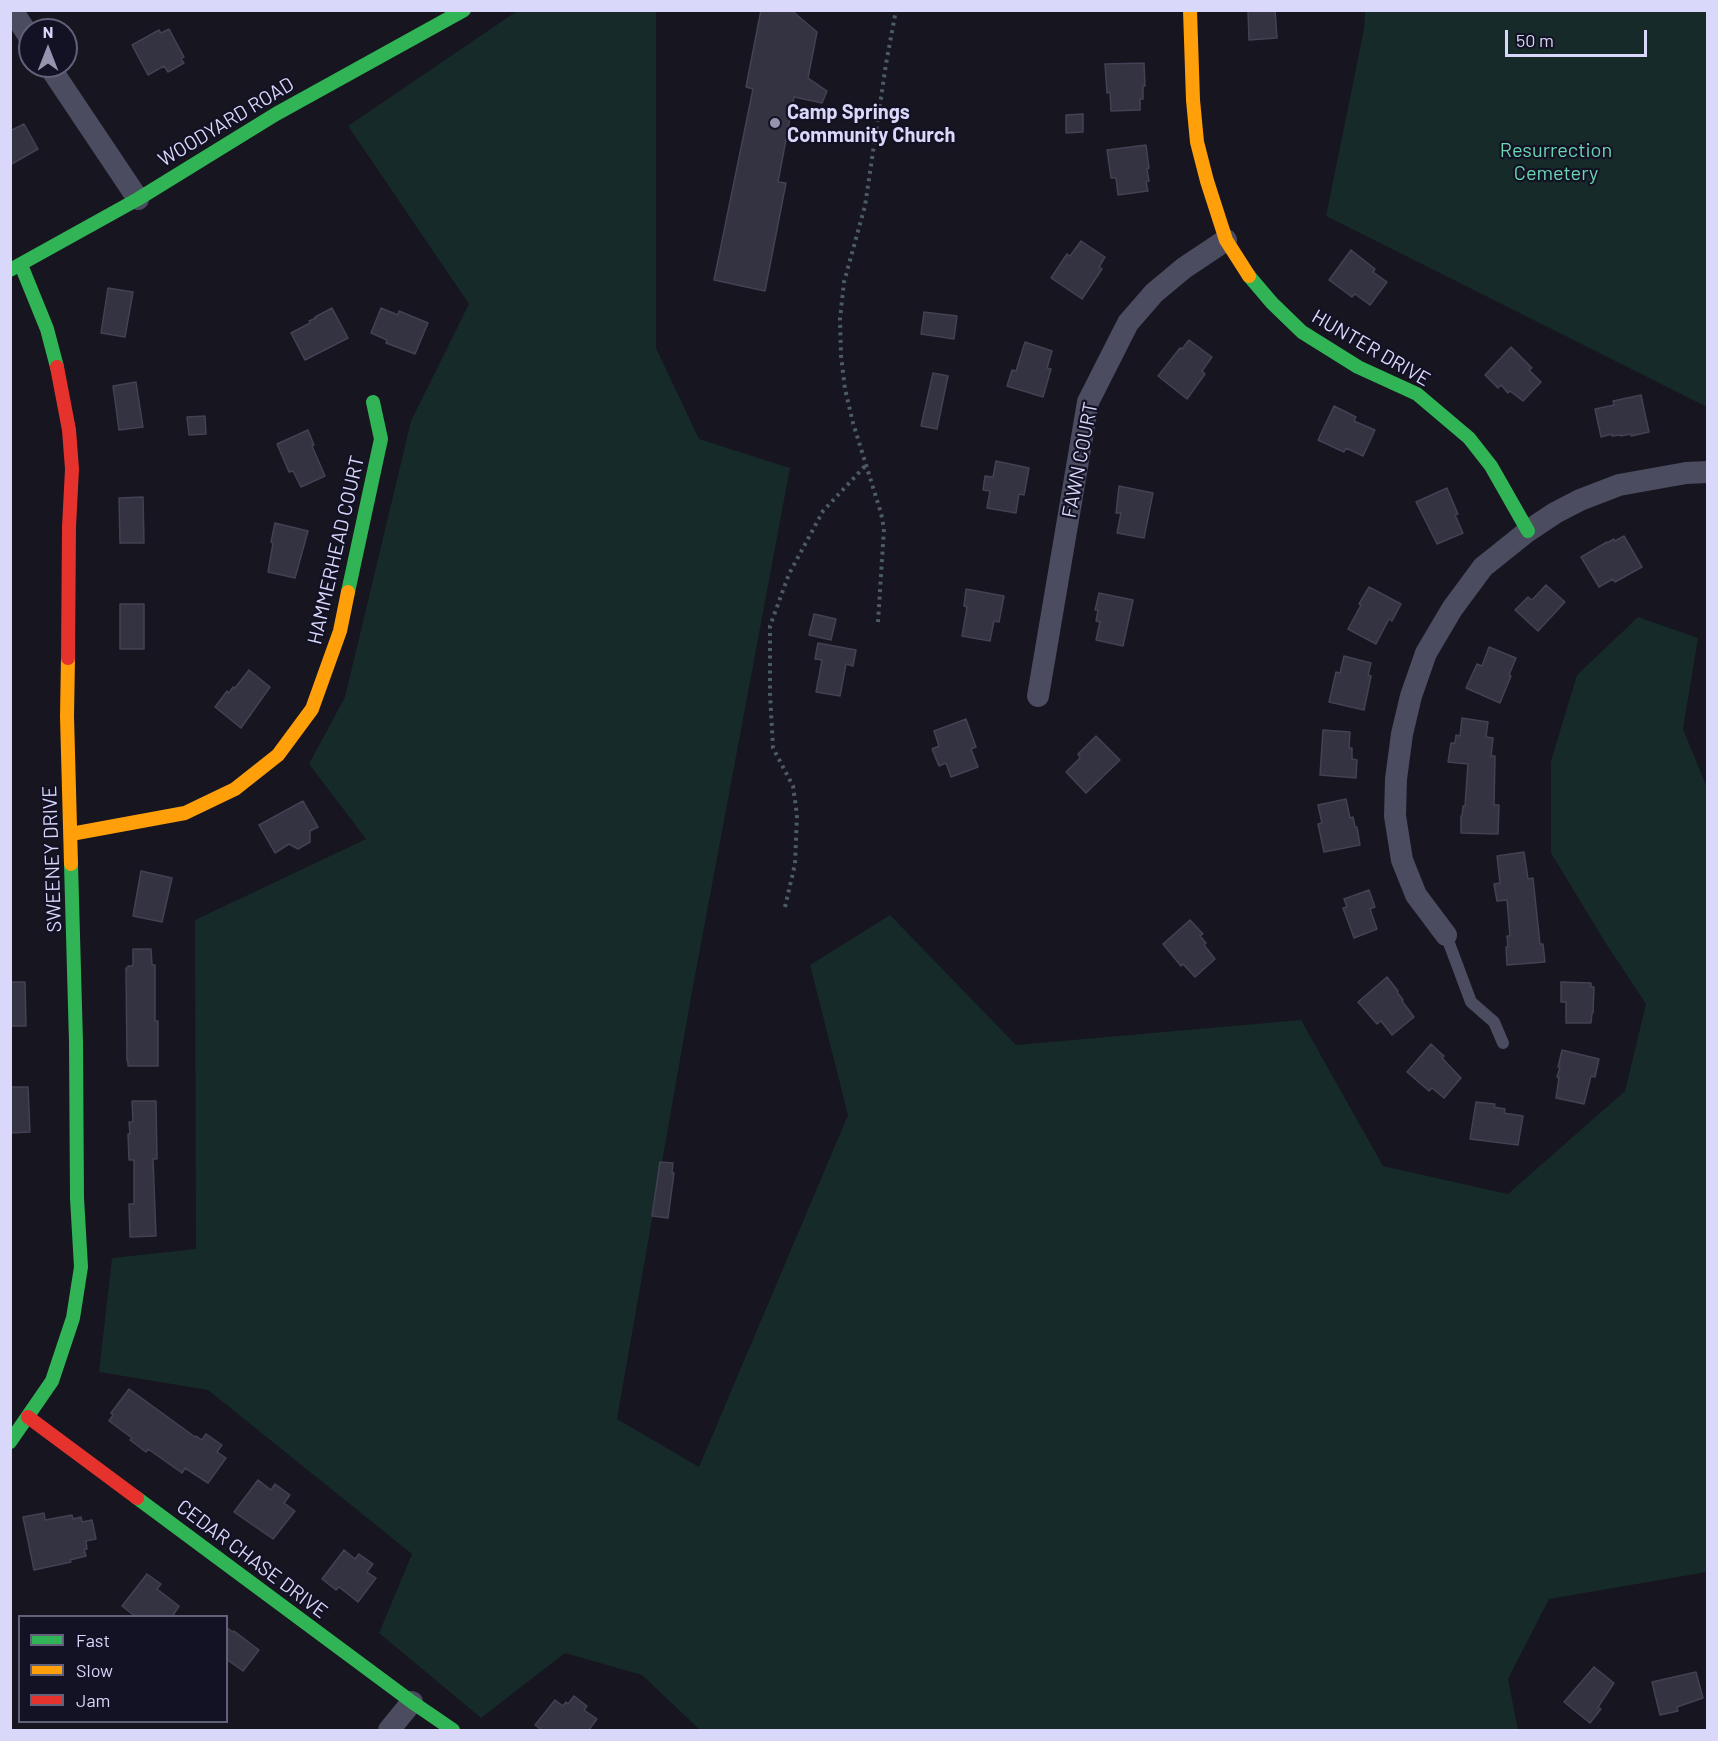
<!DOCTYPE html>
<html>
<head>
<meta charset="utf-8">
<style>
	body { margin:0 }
	#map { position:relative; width:1718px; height:1741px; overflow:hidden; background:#161520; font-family:Barlow,sans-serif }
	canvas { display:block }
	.frame { position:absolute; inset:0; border:12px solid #d9d8fb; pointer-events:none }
	.legend { position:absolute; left:18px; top:1615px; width:210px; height:108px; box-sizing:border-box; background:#131124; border:2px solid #62617a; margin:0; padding:8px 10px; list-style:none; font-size:18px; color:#d9d8fb }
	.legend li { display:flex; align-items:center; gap:12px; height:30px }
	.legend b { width:30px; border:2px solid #62617a }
	.north { position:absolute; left:18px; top:18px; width:60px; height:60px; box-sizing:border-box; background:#131124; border:2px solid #62617a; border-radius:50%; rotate:0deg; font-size:16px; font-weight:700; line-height:24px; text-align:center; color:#d9d8fb }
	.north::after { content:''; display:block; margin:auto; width:21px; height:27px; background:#9594ae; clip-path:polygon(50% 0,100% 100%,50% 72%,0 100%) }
	.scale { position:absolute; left:1505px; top:30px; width:142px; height:27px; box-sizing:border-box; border:3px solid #d9d8fb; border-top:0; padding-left:8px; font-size:18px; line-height:21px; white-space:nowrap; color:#d9d8fb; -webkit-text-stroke:4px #131124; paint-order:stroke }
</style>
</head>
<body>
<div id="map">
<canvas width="1718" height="1741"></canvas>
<div class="frame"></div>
<ul class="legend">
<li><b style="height:8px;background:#30b455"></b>Fast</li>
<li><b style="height:8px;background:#ff9f0a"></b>Slow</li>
<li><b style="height:8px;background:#e5322d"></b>Jam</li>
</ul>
<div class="north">N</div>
<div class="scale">50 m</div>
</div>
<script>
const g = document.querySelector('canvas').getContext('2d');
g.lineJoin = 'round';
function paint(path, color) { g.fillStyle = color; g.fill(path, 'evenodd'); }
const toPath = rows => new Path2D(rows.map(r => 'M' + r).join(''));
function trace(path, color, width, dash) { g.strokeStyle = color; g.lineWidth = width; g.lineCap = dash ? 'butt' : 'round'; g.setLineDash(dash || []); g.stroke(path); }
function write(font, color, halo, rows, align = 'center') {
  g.font = font + ' Barlow,sans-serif'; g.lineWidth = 4.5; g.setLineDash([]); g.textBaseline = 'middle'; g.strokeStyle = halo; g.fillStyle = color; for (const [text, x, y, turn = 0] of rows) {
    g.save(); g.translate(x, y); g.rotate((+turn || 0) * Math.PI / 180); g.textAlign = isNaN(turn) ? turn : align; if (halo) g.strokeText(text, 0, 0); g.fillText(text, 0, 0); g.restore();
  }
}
const green = toPath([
	[517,11,656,11,656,348,699,439,790,468,691,997,617,1419,699,1467,848,1115,810,965,890,915,1016,1045,1301,1020,1383,1166,1508,1194,1625,1091,1646,1004,1605,942,1551,853,1551,761,1577,675,1638,617,1698,638,1683,729,1708,790,1707,1572,1549,1599,1508,1679,1518,1730,700,1730,642,1675,565,1653,481,1718,379,1633,412,1554,208,1390,99,1372,112,1258,196,1249,195,920,366,839,309,764,345,697,411,421,469,304,348,126],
	[1365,11,1707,11,1707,407,1326,216,1364,29]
]);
const building = toPath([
	[761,10,791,10,817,32,808,78,827,91,822,103,794,97,778,182,786,183,765,291,714,280,753,89,746,87,761,10],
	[1248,10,1275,10,1277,38,1249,40,1248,10],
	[169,29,184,57,181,59,184,63,168,72,164,66,148,75,132,45,159,30,161,33,169,29],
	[1144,63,1145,86,1143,86,1143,99,1140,99,1140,110,1111,111,1110,92,1107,93,1105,64,1144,63],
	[1083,114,1083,132,1066,133,1066,115,1083,114],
	[24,124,38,149,10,165,10,131,24,124],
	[1146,145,1149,168,1147,169,1149,181,1146,182,1148,191,1118,195,1116,178,1111,178,1107,150,1146,145],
	[1081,241,1105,257,1099,267,1102,269,1082,299,1051,278,1067,254,1070,256,1081,241],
	[1351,250,1375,269,1373,272,1387,282,1370,305,1355,294,1352,297,1329,280,1351,250],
	[108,288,133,292,125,337,101,333,108,288],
	[332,308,348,338,305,360,291,333,310,323,309,321,316,318,315,317,332,308],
	[381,308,398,315,399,311,428,323,415,354,386,343,387,340,371,333,381,308],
	[924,312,957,316,954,339,921,334,924,312],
	[1189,340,1212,357,1202,371,1205,374,1187,399,1158,376,1180,348,1182,349,1189,340],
	[1025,342,1052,351,1047,368,1051,369,1043,397,1007,386,1012,370,1016,371,1025,342],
	[1511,347,1532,368,1529,370,1541,382,1523,401,1510,391,1508,393,1501,385,1498,388,1485,375,1511,347],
	[933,373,948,376,937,429,921,426,933,373],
	[136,382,143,427,119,430,113,386,136,382],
	[1641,395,1649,432,1631,436,1630,434,1621,436,1621,435,1612,436,1612,434,1601,437,1595,409,1614,405,1613,401,1641,395],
	[1334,406,1356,417,1354,421,1375,430,1363,456,1346,448,1344,452,1318,440,1334,406],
	[205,416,206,434,189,435,187,417,205,416],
	[308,430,314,445,312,446,325,476,301,487,293,471,289,472,277,444,308,430],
	[996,461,1029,468,1024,495,1019,494,1016,513,987,508,990,491,983,490,985,476,993,477,996,461],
	[1119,486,1153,493,1144,538,1117,533,1121,513,1116,513,1119,486],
	[1447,488,1458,514,1455,515,1463,533,1437,544,1416,502,1447,488],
	[143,497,144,543,120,543,119,498,143,497],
	[275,523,308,531,295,578,268,572,273,543,271,542,275,523],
	[1624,536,1642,567,1615,582,1613,579,1599,587,1581,557,1607,542,1607,543,1614,539,1615,541,1624,536],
	[1546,585,1565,602,1538,631,1515,610,1528,597,1532,600,1546,585],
	[1369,587,1401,604,1392,621,1389,619,1376,644,1348,629,1361,605,1359,604,1369,587],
	[966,589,1004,596,999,622,994,621,990,641,962,636,967,607,964,606,966,589],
	[1099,593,1133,600,1123,646,1096,640,1100,622,1096,621,1098,610,1095,610,1099,593],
	[120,604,144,604,144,649,120,649,120,604],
	[814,614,836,619,831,640,809,635,814,614],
	[818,643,856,650,853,666,846,664,840,696,816,692,822,660,815,659,818,643],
	[1489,647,1516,658,1509,675,1511,676,1500,703,1466,688,1477,664,1482,666,1489,647],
	[1344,656,1371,663,1368,675,1371,676,1364,710,1329,702,1336,672,1340,673,1344,656],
	[249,670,270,687,241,728,215,707,227,691,229,693,233,687,235,688,249,670],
	[1462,718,1488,722,1486,737,1493,738,1491,756,1495,756,1494,805,1499,805,1498,834,1461,833,1461,816,1462,816,1463,806,1465,806,1468,764,1448,762,1451,743,1455,743,1456,735,1460,736,1462,718],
	[966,719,976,747,971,749,978,767,951,777,946,763,939,766,932,749,939,746,934,731,966,719],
	[1323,730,1350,732,1349,748,1352,748,1352,759,1357,760,1356,778,1320,775,1323,730],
	[1096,736,1120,760,1086,793,1066,772,1080,758,1078,754,1096,736],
	[1346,799,1350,818,1353,817,1355,827,1357,827,1360,845,1324,852,1318,824,1322,823,1318,805,1346,799],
	[303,801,318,827,310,831,310,842,298,849,289,844,275,853,259,825,303,801],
	[1524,852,1528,879,1533,878,1540,944,1543,944,1545,962,1507,965,1506,947,1508,947,1507,936,1510,936,1507,900,1497,901,1494,884,1500,883,1497,856,1524,852],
	[141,871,172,878,162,922,133,916,141,871],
	[1369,890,1375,907,1370,909,1377,929,1354,938,1343,908,1347,907,1344,899,1369,890],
	[1190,920,1203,934,1200,936,1206,943,1204,945,1215,959,1195,977,1183,964,1181,966,1163,944,1190,920],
	[133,949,151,949,152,965,155,965,155,1021,158,1021,158,1066,128,1066,128,1061,127,1061,126,968,128,968,128,966,133,966,133,949],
	[1387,977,1398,991,1397,992,1403,1000,1402,1001,1414,1017,1392,1035,1381,1021,1377,1024,1358,1002,1387,977],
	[10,982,25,982,26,1026,10,1026,10,982],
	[1561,982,1591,983,1591,987,1594,987,1593,1013,1592,1013,1591,1023,1566,1023,1566,1002,1561,1002,1561,982],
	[1431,1044,1444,1056,1442,1058,1461,1078,1444,1098,1432,1088,1429,1091,1407,1072,1431,1044],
	[1562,1050,1599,1059,1595,1077,1591,1076,1584,1104,1556,1098,1559,1078,1557,1077,1560,1067,1558,1067,1562,1050],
	[10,1087,28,1087,30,1132,10,1133,10,1087],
	[132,1101,156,1101,157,1159,153,1159,156,1236,130,1237,129,1204,134,1204,134,1160,129,1160,128,1134,130,1134,129,1122,133,1122,132,1101],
	[1476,1102,1495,1104,1494,1107,1505,1109,1504,1113,1523,1116,1518,1145,1470,1139,1476,1102],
	[660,1162,673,1163,672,1173,674,1173,668,1218,652,1216,660,1162],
	[129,1389,195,1437,196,1436,202,1440,206,1434,222,1445,217,1452,226,1458,208,1483,185,1468,182,1473,148,1449,146,1452,130,1440,132,1438,109,1421,113,1415,111,1413,129,1389],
	[258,1480,271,1490,275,1484,290,1495,284,1503,295,1511,273,1539,234,1512,258,1480],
	[44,1513,45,1520,72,1515,73,1519,81,1517,82,1522,92,1520,96,1539,86,1541,87,1549,84,1549,86,1556,70,1560,71,1562,34,1570,23,1517,44,1513],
	[344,1550,355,1559,359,1554,373,1564,367,1572,376,1578,358,1602,339,1587,336,1590,322,1579,344,1550],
	[147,1574,161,1584,157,1589,179,1606,172,1617,136,1617,122,1606,147,1574],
	[226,1627,233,1632,234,1631,259,1650,243,1671,226,1659,226,1627],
	[1594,1667,1614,1683,1598,1707,1601,1709,1590,1723,1564,1702,1594,1667],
	[1696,1672,1703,1698,1677,1707,1678,1711,1660,1715,1652,1682,1696,1672],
	[574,1696,587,1706,584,1710,597,1719,588,1731,543,1731,535,1725,555,1700,563,1706,566,1702,568,1704,574,1696]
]);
const path = toPath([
	[878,622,884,529,881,513,853,423,845,389,841,356,840,319,844,282,865,206,886,64,896,10],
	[785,907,795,864,797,815,793,786,773,748,770,694,770,626,789,574,823,511,866,465]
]);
const lane = toPath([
	[1446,935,1471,1002,1494,1022,1503,1043]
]);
const street = toPath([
	[12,10,30,38],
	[49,66,138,199],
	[1038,696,1088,402,1128,323,1154,293,1184,268,1226,240],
	[1446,935,1416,895,1402,860,1395,816,1396,779,1402,734,1411,696,1426,653,1452,609,1483,567,1528,531,1555,513,1580,500,1619,485,1686,473,1708,472],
	[389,1730,412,1702]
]);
const fast = toPath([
	[21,265,47,329,57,367],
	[10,270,138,199,276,114,464,10],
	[1249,276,1272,303,1302,332,1358,367,1417,394,1469,438,1491,466,1528,531],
	[348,592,381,439,373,402],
	[10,1442,52,1381,73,1318,81,1267,77,1198,76,1042,71,864],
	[137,1498,412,1702,453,1730]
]);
const slow = toPath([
	[1190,10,1193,100,1197,142,1207,181,1226,240,1249,276],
	[68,658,67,716,71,864],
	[71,834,185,813,235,789,278,755,312,709,340,631,348,592]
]);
const jam = toPath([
	[57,367,69,430,72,469,69,527,68,658],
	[28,1417,137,1498]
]);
const markers = [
	[775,123,6,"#9594ae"]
];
const poiNames = [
	["Camp Springs",787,112],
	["Community Church",787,135]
];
const streetNames = [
	["WOODYARD ROAD",226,122,-31],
	["HUNTER DRIVE",1371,348,30],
	["FAWN COURT",1080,460,-79],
	["HAMMERHEAD COURT",336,550,-77],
	["SWEENEY DRIVE",52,859,-92],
	["CEDAR CHASE DRIVE",252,1559,37]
];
const parkNames = [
	["Resurrection",1556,150],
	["Cemetery",1556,173]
];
paint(green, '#152a29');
paint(building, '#343342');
trace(building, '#434153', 1.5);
trace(path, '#4d5b66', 4, [3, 4.5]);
trace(lane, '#4b4c60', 12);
trace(street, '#4b4c60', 22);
trace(fast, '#30b455', 14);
trace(slow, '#ff9f0a', 14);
trace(jam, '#e5322d', 14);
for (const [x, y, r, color] of markers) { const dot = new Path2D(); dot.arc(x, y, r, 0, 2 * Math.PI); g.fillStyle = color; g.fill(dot); trace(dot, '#131124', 2); }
write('bold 20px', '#d9d8fb', '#131124', poiNames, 'left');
write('20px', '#d9d8fb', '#131124', streetNames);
write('20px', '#6ad5b1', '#131124', parkNames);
</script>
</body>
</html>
